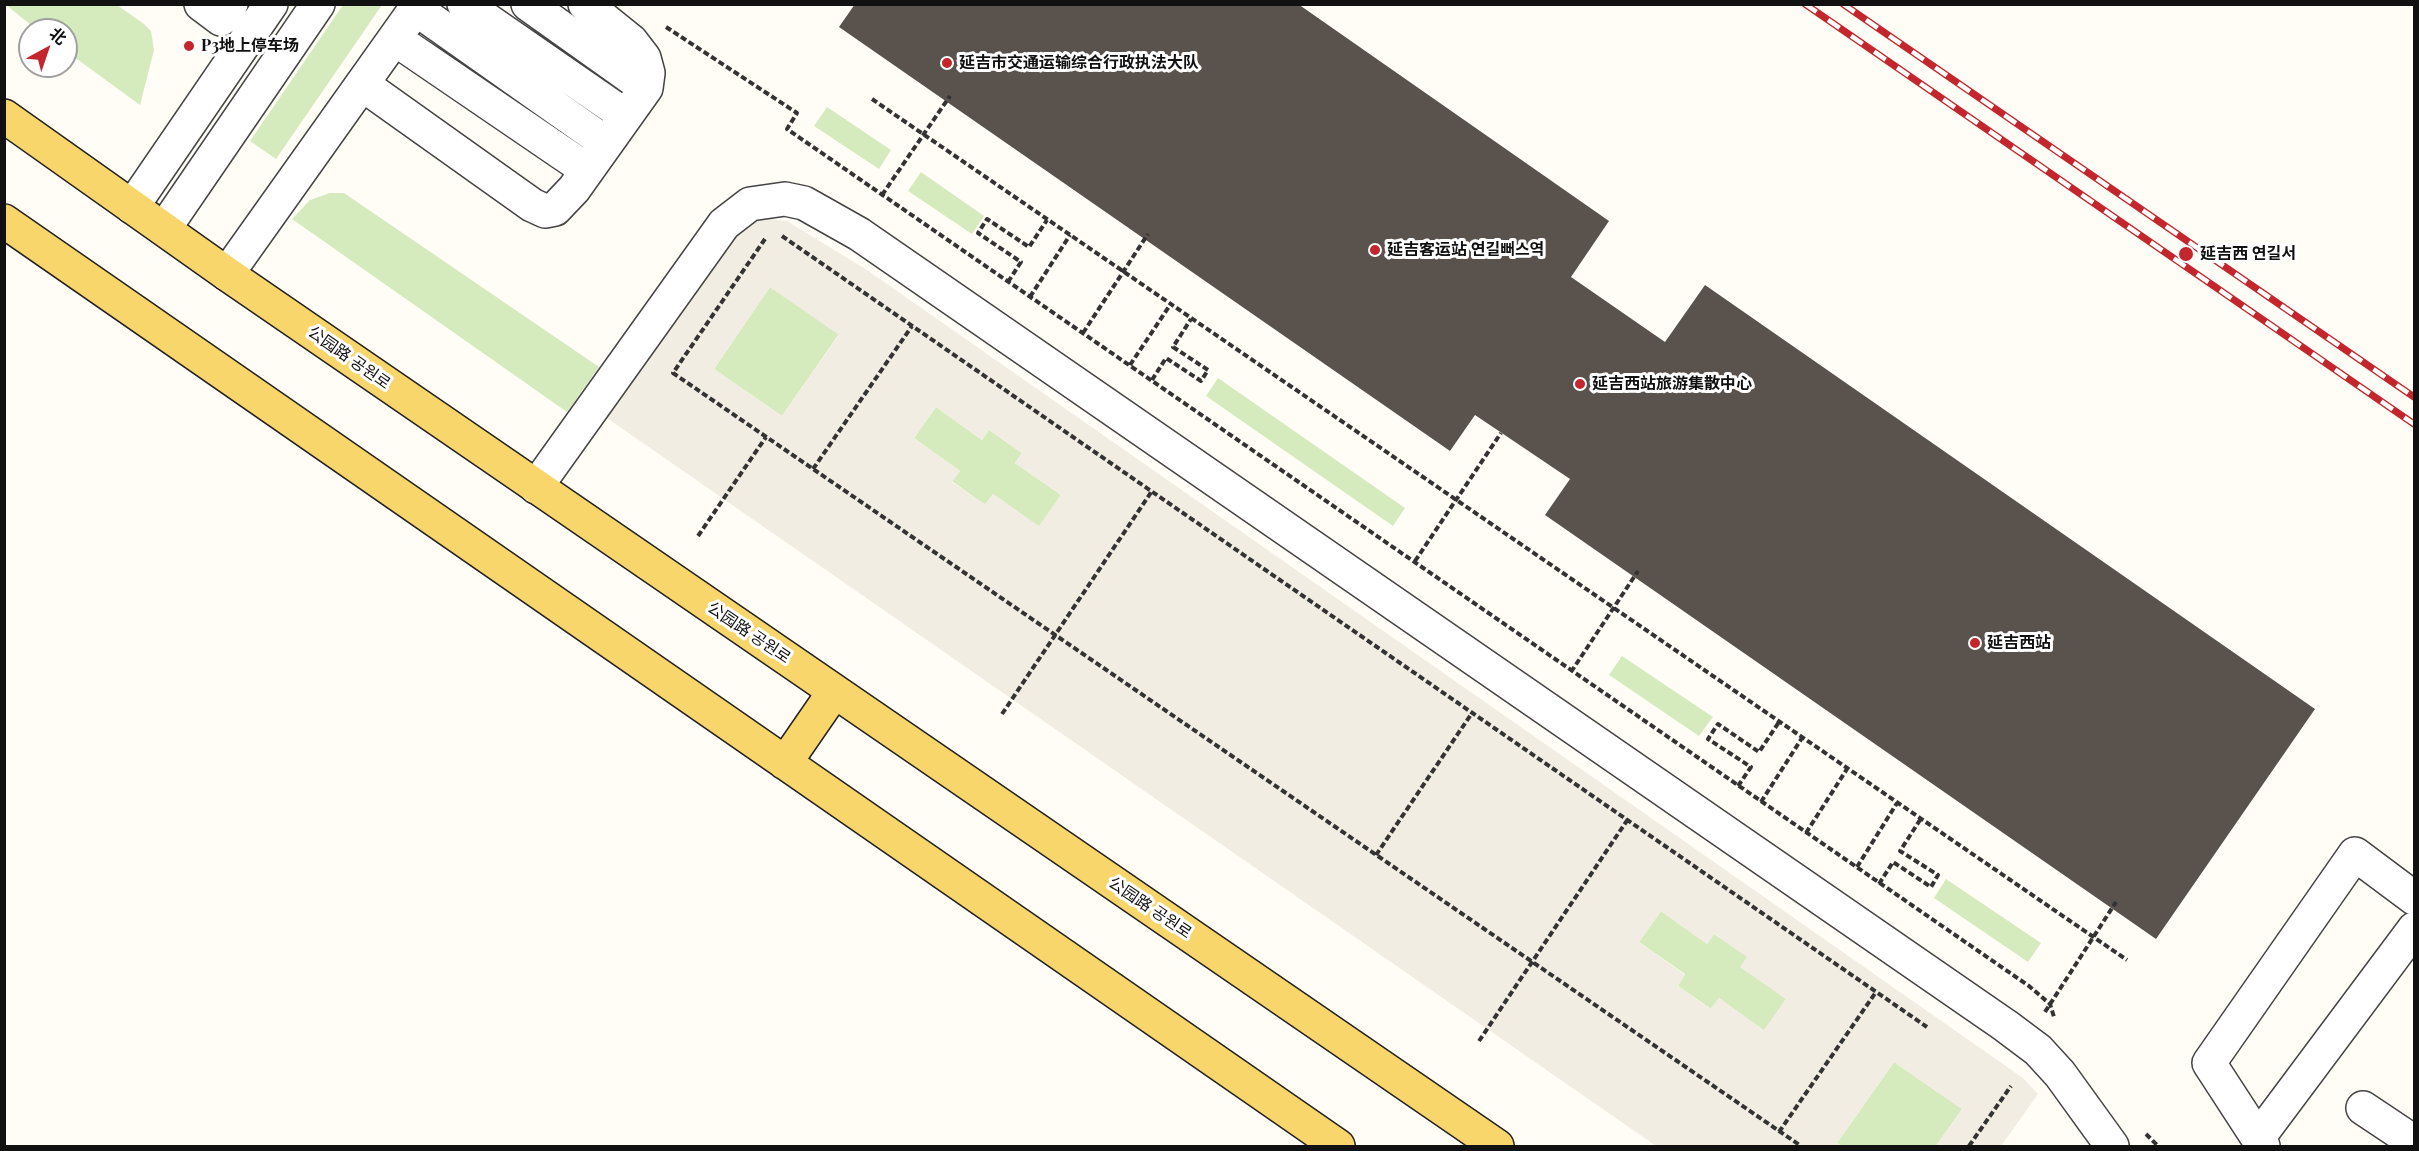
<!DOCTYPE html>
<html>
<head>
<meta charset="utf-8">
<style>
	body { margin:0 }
	#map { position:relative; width:2419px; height:1151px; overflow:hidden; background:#fffdf5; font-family:"Playfair Display","Noto Sans SC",serif }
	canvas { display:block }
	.frame { position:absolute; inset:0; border:6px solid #111; pointer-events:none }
	.north { position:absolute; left:18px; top:18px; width:60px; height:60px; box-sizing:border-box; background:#fff; border:2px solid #a0a0a0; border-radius:50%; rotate:40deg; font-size:16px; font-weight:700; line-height:24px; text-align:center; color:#111 }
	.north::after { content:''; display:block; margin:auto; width:21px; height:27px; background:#c4262e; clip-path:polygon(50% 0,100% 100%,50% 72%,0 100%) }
</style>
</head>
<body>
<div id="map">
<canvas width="2419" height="1151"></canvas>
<div class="frame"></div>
<div class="north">北</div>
</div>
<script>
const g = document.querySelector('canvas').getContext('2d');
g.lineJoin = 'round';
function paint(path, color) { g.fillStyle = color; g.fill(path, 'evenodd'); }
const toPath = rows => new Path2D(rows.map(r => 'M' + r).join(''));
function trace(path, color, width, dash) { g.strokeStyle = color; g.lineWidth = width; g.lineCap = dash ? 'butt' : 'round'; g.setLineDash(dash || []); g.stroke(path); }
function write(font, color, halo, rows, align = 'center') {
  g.font = font + ' "Playfair Display","Noto Sans SC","Noto Sans KR",serif'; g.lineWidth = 6; g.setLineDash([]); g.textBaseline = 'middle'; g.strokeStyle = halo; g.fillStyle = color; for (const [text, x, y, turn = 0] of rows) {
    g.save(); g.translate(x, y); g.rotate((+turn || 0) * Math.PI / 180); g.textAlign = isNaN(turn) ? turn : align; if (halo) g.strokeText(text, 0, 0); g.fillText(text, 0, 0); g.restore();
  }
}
const green = toPath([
	[5,4,117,5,144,24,151,31,154,50,140,105,66,51,66,30,37,30],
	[343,5,382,5,276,159,250,141],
	[827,107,891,150,879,169,814,126],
	[921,172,984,216,972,234,908,191],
	[330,193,344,193,599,367,567,412,292,219,310,200],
	[770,287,839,334,782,416,714,369],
	[1218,378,1405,508,1393,526,1206,396],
	[936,407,982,440,989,430,1022,453,1015,463,1061,495,1039,527,993,494,985,505,952,481,960,471,914,438],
	[1622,656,1713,717,1699,736,1609,675],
	[1946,879,2041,943,2028,962,1934,898],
	[1661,911,1707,944,1714,934,1748,957,1741,967,1786,999,1764,1031,1719,998,1711,1009,1678,986,1685,974,1639,942],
	[1894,1062,1962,1109,1936,1146,1842,1146,1837,1143]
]);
const plaza = toPath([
	[755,217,787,221,867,270,2023,1078,2038,1094,2001,1146,1936,1146,1962,1109,1894,1062,1837,1143,1842,1146,1656,1146,604,416,716,247],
	[770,287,839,335,782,416,714,369],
	[936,407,982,440,989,430,1022,453,1015,463,1061,495,1039,526,993,494,985,504,952,482,960,471,914,438],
	[1661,911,1707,944,1715,934,1747,957,1740,967,1786,999,1764,1030,1719,998,1710,1009,1678,986,1685,975,1639,942]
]);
const building = toPath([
	[855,4,1298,4,1609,221,1571,277,1665,342,1705,285,2315,709,2156,939,1545,515,1570,479,1475,415,1450,451,839,27]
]);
const path = toPath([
	[666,27,797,113,787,129,2029,986,2050,1004,2054,1017],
	[872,99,2127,960],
	[882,195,950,96],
	[782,236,1927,1027],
	[765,239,673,373,1801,1146],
	[1008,282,1021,262,978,233,987,219,1029,247,1047,220],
	[1030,297,1070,235],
	[1083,333,1148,234],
	[1130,365,1170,305],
	[1152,380,1166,358,1201,381,1208,370,1173,347,1191,319],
	[813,469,912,326],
	[698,536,766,437],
	[1415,561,1501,433],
	[1571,672,1638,571],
	[1002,714,1152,491],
	[1738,786,1751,767,1708,739,1718,724,1759,752,1779,722],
	[1761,802,1802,738],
	[1806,833,1847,769],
	[1376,855,1472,713],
	[1857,867,1897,803],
	[1879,884,1893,862,1931,887,1938,875,1900,851,1920,820],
	[2045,1012,2116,902],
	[1479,1041,1628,819],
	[1779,1132,1876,992],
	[2146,1134,2158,1146],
	[1969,1146,2011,1086]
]);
const minor = toPath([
	[201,4,221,19,231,4],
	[464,4,626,116],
	[528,4,646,88],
	[416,9,606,143],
	[395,39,587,170],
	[362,84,532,205,545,211,555,209,574,189,646,88,648,73,644,58,631,41,585,4],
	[132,207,271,4],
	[164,229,318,4],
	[227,274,419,4],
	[536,487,724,224,750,204,785,199,804,203,859,234,2006,1026,2038,1050,2060,1074,2112,1146],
	[2363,1108,2414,1142],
	[2258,1138,2414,929],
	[2263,1146,2209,1063,2355,854,2414,898]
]);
const major = toPath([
	[4,116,227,274,1497,1146],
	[4,221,1338,1146],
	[785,763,834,692]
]);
const rail = toPath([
	[1805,4,2414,424],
	[1843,4,2414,397]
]);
const markers = [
	[189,46,6,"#c4262e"],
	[947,63,6,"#c4262e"],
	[1375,250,6,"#c4262e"],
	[2186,254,8,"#c4262e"],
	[1580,384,6,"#c4262e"],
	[1975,643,6,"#c4262e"]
];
const poiNames = [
	["P3地上停车场",201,46],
	["延吉市交通运输综合行政执法大队",959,63],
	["延吉客运站 연길뻐스역",1387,250],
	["延吉西 연길서",2200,254],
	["延吉西站旅游集散中心",1592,384],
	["延吉西站",1987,643]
];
const streetNames = [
	["公园路 공원로",349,358,35],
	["公园路 공원로",749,633,34],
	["公园路 공원로",1150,908,34]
];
paint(green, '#d5ebbd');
paint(plaza, '#f1ede2');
paint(building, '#5a524d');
trace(minor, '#444', 36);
trace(major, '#222', 36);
trace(path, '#333', 4, [6, 3]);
trace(minor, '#fff', 33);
trace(major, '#f9d66b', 33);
trace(rail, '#c4262e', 7);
trace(rail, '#fff', 4.5, [14]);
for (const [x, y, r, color] of markers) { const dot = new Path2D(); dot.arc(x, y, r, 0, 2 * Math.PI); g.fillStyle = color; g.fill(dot); trace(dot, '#fff', 2); }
write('bold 16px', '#111', '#fff', poiNames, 'left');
write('16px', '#111', '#fff', streetNames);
</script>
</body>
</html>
